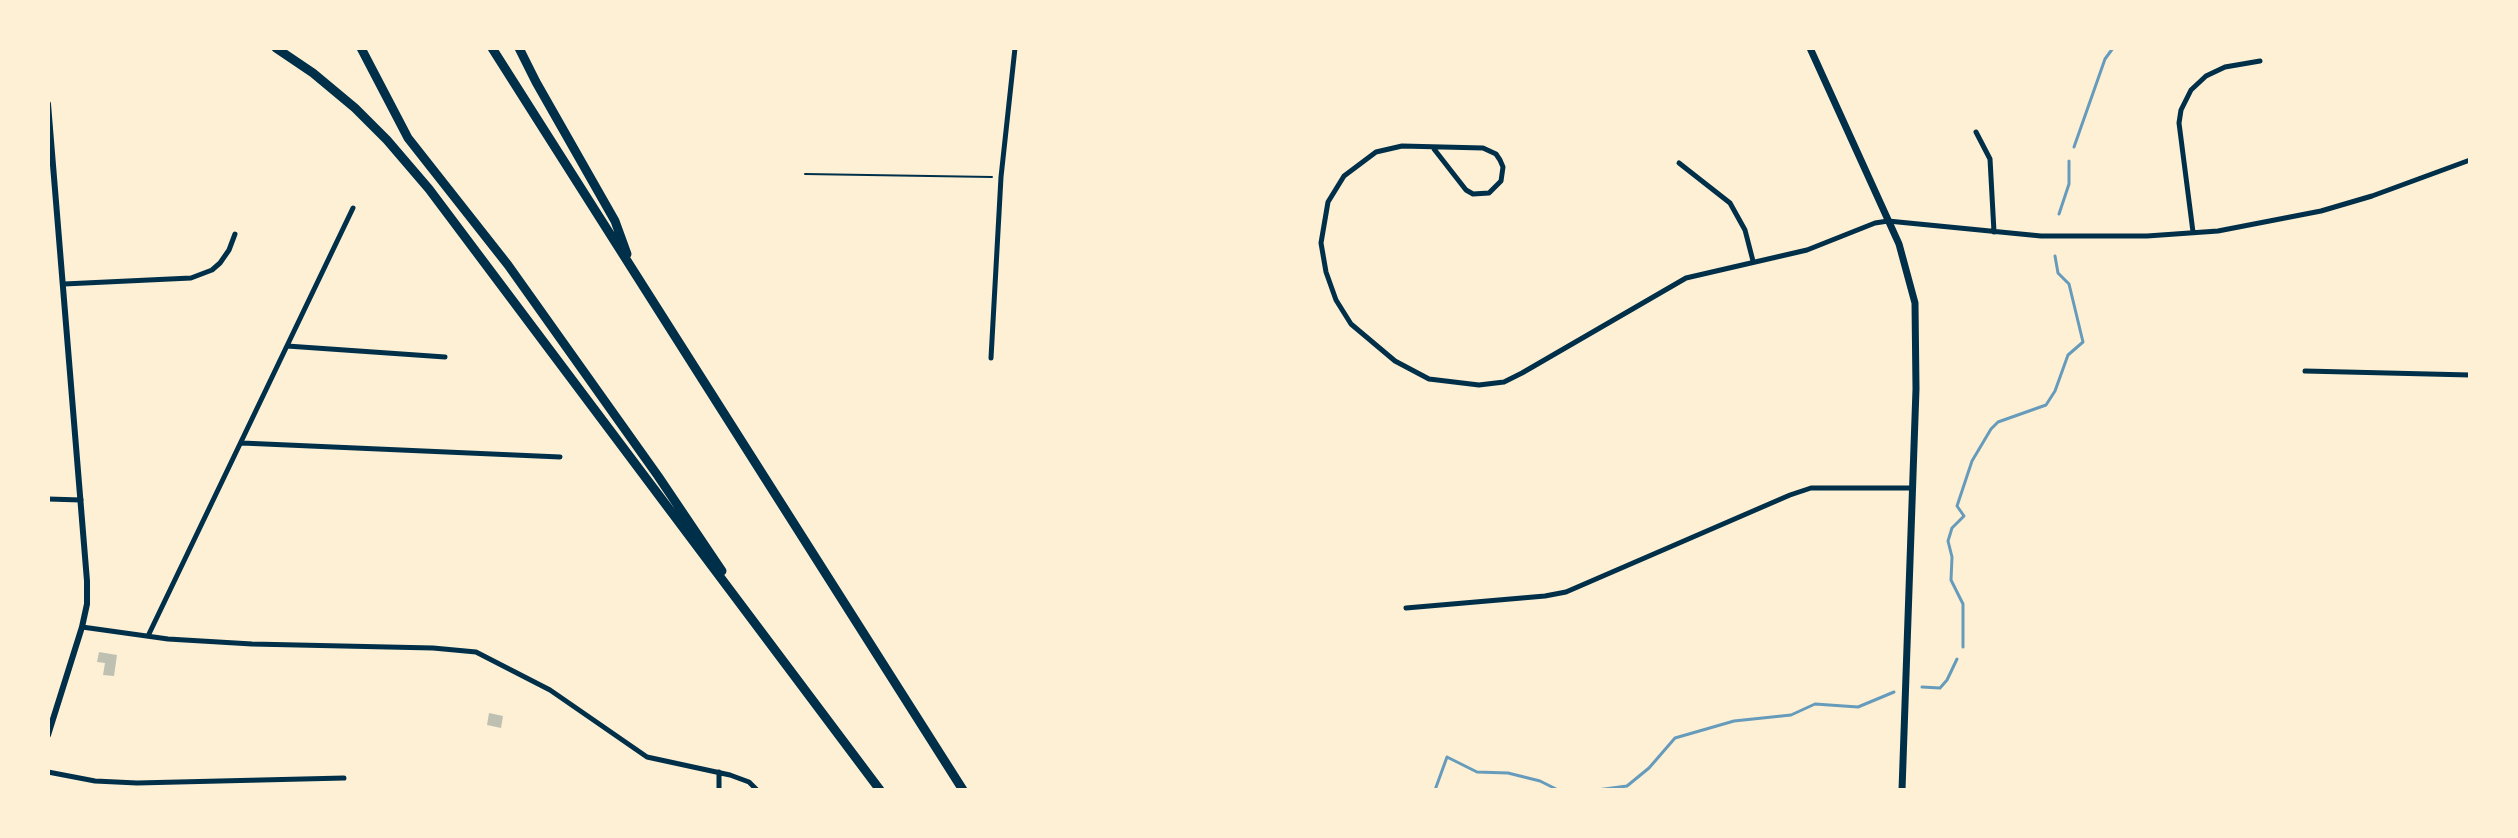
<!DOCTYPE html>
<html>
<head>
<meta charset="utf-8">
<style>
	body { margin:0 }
	#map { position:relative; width:2518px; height:838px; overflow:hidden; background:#fdf0d5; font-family:"Public Sans",sans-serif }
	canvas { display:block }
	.frame { position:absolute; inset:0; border:50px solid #fdf0d5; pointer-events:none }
</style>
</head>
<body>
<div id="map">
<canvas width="2518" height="838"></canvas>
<div class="frame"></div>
</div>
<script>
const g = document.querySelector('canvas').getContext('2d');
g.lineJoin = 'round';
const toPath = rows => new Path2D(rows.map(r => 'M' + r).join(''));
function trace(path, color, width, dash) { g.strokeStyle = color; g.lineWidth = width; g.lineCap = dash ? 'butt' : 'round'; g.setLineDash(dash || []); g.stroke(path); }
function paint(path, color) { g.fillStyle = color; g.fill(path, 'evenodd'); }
const stream = toPath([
	[2074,147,2105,59,2113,48],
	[2059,214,2069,184,2069,161],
	[1963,647,1963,604,1951,580,1952,557,1948,541,1952,528,1964,516,1957,506,1972,461,1991,429,1998,422,2046,405,2055,391,2068,355,2083,342,2069,284,2058,273,2055,256],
	[1922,687,1940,688,1947,680,1957,659],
	[1435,790,1447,757,1477,772,1508,773,1540,781,1558,790],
	[1597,790,1627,786,1649,768,1675,738,1734,721,1791,715,1815,704,1858,707,1894,692]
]);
const building = toPath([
	[99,652,117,655,114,676,103,675,105,663,97,662],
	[489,713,503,716,501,728,487,725]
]);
const path = toPath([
	[805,174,992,177]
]);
const minor = toPath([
	[1976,132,1990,159,1994,232],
	[1434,149,1466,190,1473,194,1489,193,1501,181,1503,167,1500,160,1496,154,1483,148,1402,146,1376,152,1344,176,1328,202,1321,243,1326,272,1336,300,1351,324,1395,361,1429,379,1479,385,1504,382,1522,373,1686,278,1807,250,1875,223,1888,221,2041,236,2147,236,2218,231,2321,211,2372,196,2470,160],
	[1679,163,1730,203,1745,230,1753,261],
	[2193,232,2179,123,2181,110,2191,90,2206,76,2225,67,2260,61],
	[64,284,191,278,212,270,220,263,229,250,235,234],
	[287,346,445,357],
	[991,358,1001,177,1015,48],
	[2305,371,2470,375],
	[242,443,560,457],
	[48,499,81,500],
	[1406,608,1545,596,1566,592,1790,495,1811,488,1913,488],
	[82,627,168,639,252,644,433,648,476,652,550,690,647,757,730,775,749,782,757,790],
	[148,636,353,208],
	[48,772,95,781,137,783,344,778],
	[719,772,719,790]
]);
const tertiary = toPath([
	[48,104,87,581,87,604,82,627,48,735]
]);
const secondary = toPath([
	[1810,48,1899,244,1915,303,1916,389,1902,790]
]);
const motorway = toPath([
	[276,48,313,73,355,108,387,140,429,189,880,790],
	[361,48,408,138,508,265,658,476,722,571],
	[492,48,963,790],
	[519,48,536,82,615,221,627,254]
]);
trace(stream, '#669bbc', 3);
paint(building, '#bec0b2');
trace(path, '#003049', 2);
trace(minor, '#003049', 5);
trace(tertiary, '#003049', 6);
trace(secondary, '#003049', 7);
trace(motorway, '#003049', 9);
</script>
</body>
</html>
